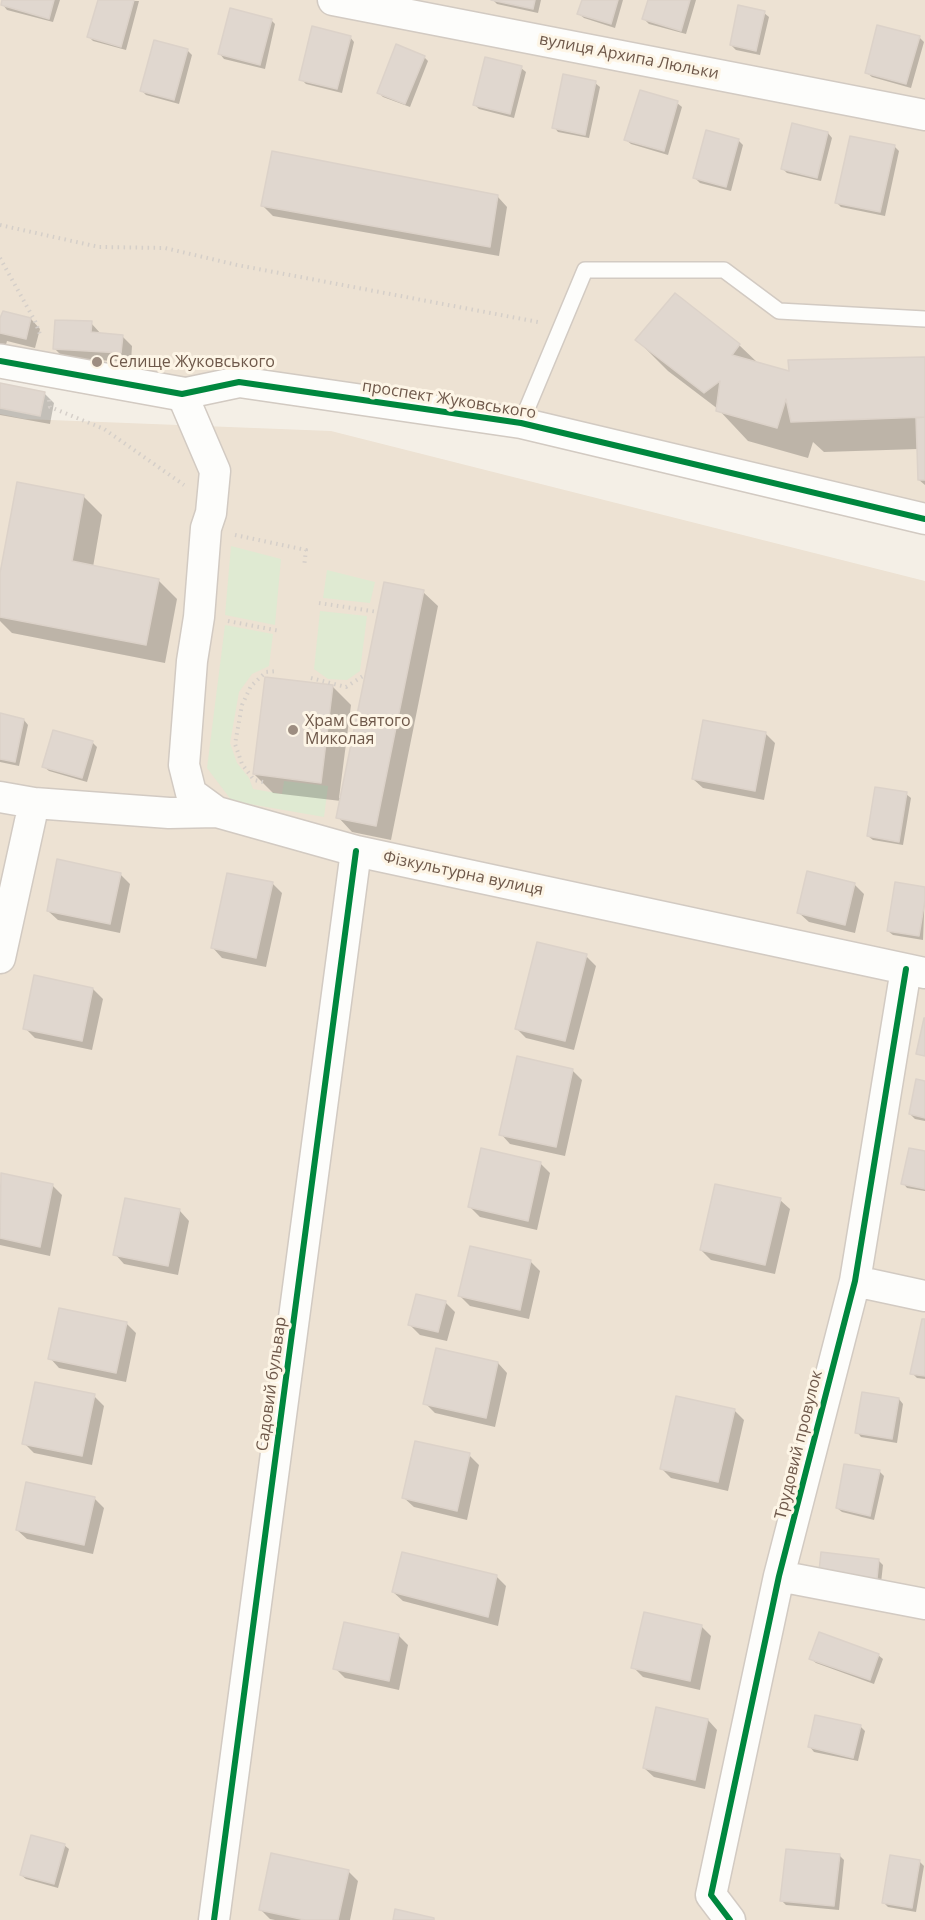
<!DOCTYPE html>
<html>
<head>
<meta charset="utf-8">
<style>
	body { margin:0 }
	canvas { display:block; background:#f4efe6 }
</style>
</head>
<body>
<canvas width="925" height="1920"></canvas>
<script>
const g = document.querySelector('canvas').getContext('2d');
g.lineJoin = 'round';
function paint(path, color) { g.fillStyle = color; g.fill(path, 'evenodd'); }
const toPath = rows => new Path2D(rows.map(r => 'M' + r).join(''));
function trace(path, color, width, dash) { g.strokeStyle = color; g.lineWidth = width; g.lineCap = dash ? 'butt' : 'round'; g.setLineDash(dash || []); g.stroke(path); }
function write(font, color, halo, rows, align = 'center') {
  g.font = font + ' "Open Sans",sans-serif'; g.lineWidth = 6; g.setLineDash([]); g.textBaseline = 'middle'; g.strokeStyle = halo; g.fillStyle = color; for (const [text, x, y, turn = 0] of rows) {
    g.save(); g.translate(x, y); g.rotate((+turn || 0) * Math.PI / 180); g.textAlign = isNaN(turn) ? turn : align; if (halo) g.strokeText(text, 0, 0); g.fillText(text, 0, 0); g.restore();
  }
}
const residential = toPath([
	[0,0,925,0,925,512,532,418,181,388,0,354],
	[0,414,25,419,331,431,925,581,925,1920,0,1920]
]);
const green = toPath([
	[231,546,281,559,275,625,225,615],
	[327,570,375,582,370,603,323,598],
	[320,611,367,616,360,671,347,680,328,679,314,669],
	[225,625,273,634,269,666,252,674,239,692,230,743,237,763,249,778,253,789,282,794,284,781,328,786,324,817,232,801,207,768]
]);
const shadow = toPath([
	[4,0,60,0,53,22,7,10,3,5],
	[99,0,139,1,126,50,93,41,89,37],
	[493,0,541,0,538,13,497,4],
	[584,0,623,0,615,28,584,18,579,14],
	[650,0,696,0,686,34,649,24,644,19],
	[764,13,769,17,760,55,736,50,731,45],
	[271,20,275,24,265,69,224,59,220,54],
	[350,37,354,42,342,93,306,84,301,79],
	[919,37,924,42,911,88,872,77,867,73],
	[187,50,192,55,179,104,146,95,142,91],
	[424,57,428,61,410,107,383,97,378,92],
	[521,68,526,72,514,118,479,109,474,104],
	[595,83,600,87,589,138,558,132,554,127],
	[677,103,682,107,668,155,631,144,626,140],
	[828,133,832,138,821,181,787,173,782,168],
	[738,140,743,145,731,191,700,183,695,178],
	[894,146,899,151,885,216,841,207,836,202],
	[498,197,507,207,499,256,273,216,263,206],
	[675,295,739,345,759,364,790,373,925,359,925,485,919,480,918,449,824,452,813,442,808,458,748,441,718,409,668,371,637,340],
	[0,319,31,319,40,329,35,348,7,341,5,348,0,346],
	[91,323,101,334,122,336,132,346,131,362,64,358,54,348],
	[0,384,44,393,54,403,50,424,0,415],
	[83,496,102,515,93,567,158,580,177,599,165,663,12,633,0,621,0,581],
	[423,592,438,606,391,840,352,832,338,817,341,801,273,793,254,774,332,686,351,705,339,798,342,798],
	[0,715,24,720,28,725,19,766,0,762],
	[765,733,775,743,764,800,703,788,693,779],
	[92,742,97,747,87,782,49,771,44,767],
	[906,794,911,798,903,845,873,840,868,836],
	[120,874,130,884,120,933,58,920,48,911],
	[272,883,282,893,266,967,222,958,213,948],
	[854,884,864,894,855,933,809,922,799,913],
	[925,889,923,940,893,935,888,931],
	[586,956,596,966,574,1050,526,1038,517,1029],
	[93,989,103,999,92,1050,35,1038,25,1028],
	[572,1070,582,1080,565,1156,510,1144,501,1134],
	[925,1082,925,1121,915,1119,910,1114],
	[925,1153,925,1191,907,1188,903,1183],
	[540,1163,550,1173,537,1230,480,1217,470,1207],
	[3,1175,52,1185,62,1195,50,1256,0,1245,0,1187],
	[780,1200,790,1209,775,1274,711,1260,701,1250],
	[180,1211,189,1221,178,1275,124,1264,115,1254],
	[530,1261,540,1271,529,1319,470,1306,460,1296],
	[445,1302,455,1312,447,1341,420,1335,410,1325],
	[925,1321,925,1379,917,1378,912,1373],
	[126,1323,136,1333,126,1382,59,1368,50,1358],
	[498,1363,507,1373,495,1427,435,1413,425,1403],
	[94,1396,104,1406,92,1465,34,1453,24,1443],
	[899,1399,903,1404,897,1443,861,1437,857,1432],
	[734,1410,744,1420,728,1491,671,1478,661,1468],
	[469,1455,479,1465,467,1520,414,1507,404,1498],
	[845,1466,880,1472,884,1476,874,1520,842,1512,837,1508],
	[94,1498,104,1508,93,1554,27,1539,17,1530],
	[878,1560,883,1565,880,1592,824,1585],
	[496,1576,506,1586,498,1626,403,1601,393,1592],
	[702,1627,711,1636,700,1690,643,1677,633,1667],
	[399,1636,408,1645,399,1690,345,1678,335,1668],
	[878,1655,883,1659,874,1684,816,1663,811,1659],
	[708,1720,717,1730,705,1789,654,1777,644,1768],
	[860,1726,865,1731,858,1761,814,1752,810,1747],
	[64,1845,69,1849,58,1888,26,1879,21,1875],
	[840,1856,844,1860,839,1910,786,1905,781,1900],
	[919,1861,924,1866,916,1912,888,1907,884,1903],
	[349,1872,358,1881,350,1920,275,1920,270,1919,260,1909]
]);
const building = toPath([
	[2,0,54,0,49,19,1,5,2,0],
	[98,0,134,0,121,47,87,37,98,0],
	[491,0,535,0,533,9,491,0],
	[582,0,618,0,611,24,577,14,582,0],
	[648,0,690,0,681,31,642,19,648,0],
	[738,5,765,11,756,51,730,45,738,5],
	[230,8,272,19,260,65,218,54,230,8],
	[877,25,920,36,906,84,865,73,877,25],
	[312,26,351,36,337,89,299,80,312,26],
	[154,40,188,49,174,100,140,91,154,40],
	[396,44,425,56,405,104,377,93,396,44],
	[485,57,522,66,510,114,473,105,485,57],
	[563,74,596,81,585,135,552,128,563,74],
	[640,90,678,101,664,151,624,140,640,90],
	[792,123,828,132,817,178,781,169,792,123],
	[706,130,739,139,726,187,693,178,706,130],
	[850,136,895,145,880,212,835,203,850,136],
	[272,151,498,195,490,247,261,206,272,151],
	[675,293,740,344,732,355,789,371,788,360,925,357,925,417,791,422,786,399,777,428,716,411,720,381,704,393,635,340,675,293],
	[3,311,31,318,26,339,0,333,0,318,3,311],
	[55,320,92,321,91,332,123,335,121,353,53,349,55,320],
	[0,383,45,392,40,416,0,408,0,383],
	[925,417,925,480,918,480,916,418,925,417],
	[17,482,84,495,72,561,159,579,146,645,0,617,0,573,17,482],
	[384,582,424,590,376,826,336,818,384,582],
	[265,677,333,685,321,783,253,774,265,677],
	[0,713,24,719,15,762,0,759,0,713],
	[703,720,766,732,755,791,692,779,703,720],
	[53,730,93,741,82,778,42,767,53,730],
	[875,787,907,792,899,842,867,836,875,787],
	[57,859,121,873,110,924,47,911,57,859],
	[807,871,855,883,845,925,797,913,807,871],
	[227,873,273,882,256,958,211,948,227,873],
	[895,882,925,887,925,900,919,936,887,931,895,882],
	[537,942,587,954,565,1041,515,1029,537,942],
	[34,975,93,988,82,1041,23,1029,34,975],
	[924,1018,925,1018,925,1056,916,1054,924,1018],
	[517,1056,573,1069,556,1147,499,1135,517,1056],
	[916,1079,925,1081,925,1118,909,1114,916,1079],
	[481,1148,541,1162,528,1221,468,1207,481,1148],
	[909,1148,925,1151,925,1189,901,1184,909,1148],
	[1,1173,53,1184,40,1247,0,1238,1,1173],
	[715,1184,781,1198,765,1265,700,1250,715,1184],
	[125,1198,180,1209,168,1266,113,1255,125,1198],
	[470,1246,531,1260,520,1310,458,1296,470,1246],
	[416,1294,446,1301,438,1332,408,1325,416,1294],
	[59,1308,127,1322,116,1373,48,1359,59,1308],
	[922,1319,925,1319,925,1376,910,1374,922,1319],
	[436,1348,498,1362,486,1418,423,1404,436,1348],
	[35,1382,95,1394,82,1456,22,1444,35,1382],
	[862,1392,899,1398,892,1439,855,1433,862,1392],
	[676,1396,735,1409,718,1482,660,1469,676,1396],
	[415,1441,470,1453,457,1511,402,1498,415,1441],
	[844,1464,880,1470,870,1516,836,1508,844,1464],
	[26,1482,95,1497,84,1545,16,1530,26,1482],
	[402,1552,497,1575,488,1617,392,1592,402,1552],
	[821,1552,879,1559,876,1588,818,1581,821,1552],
	[644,1612,702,1625,690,1681,631,1668,644,1612],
	[344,1622,399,1634,389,1681,333,1669,344,1622],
	[819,1632,879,1654,870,1680,809,1659,819,1632],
	[656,1707,708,1719,695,1780,643,1768,656,1707],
	[815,1715,861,1725,853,1758,808,1747,815,1715],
	[31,1835,65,1844,54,1884,20,1875,31,1835],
	[786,1849,840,1854,834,1906,780,1901,786,1849],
	[271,1853,349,1870,338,1920,305,1920,259,1910,271,1853],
	[890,1855,920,1860,912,1908,882,1903,890,1855],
	[395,1909,434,1918,434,1920,393,1920,395,1909]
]);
const path = toPath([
	[0,225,99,247,165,248,237,265,538,322],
	[0,258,35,321,41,337],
	[49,400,50,407,104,429,184,485],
	[235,535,306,550,304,567],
	[319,603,378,612],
	[228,621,280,631],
	[311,678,346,687,366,674],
	[263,782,254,780,242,764,235,744,242,705,251,686,266,672,277,671]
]);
const service = toPath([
	[521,423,585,270,724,270,779,311,925,319]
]);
const minor = toPath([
	[333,0,925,115],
	[0,797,34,803,169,813,217,812,356,851,925,973],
	[217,812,191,793,184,765,192,661,199,617,206,528,211,513,215,471,182,394,239,382,521,423,925,519],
	[0,958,34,803],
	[855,1281,925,1296],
	[779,1576,925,1604],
	[214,1920,356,851],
	[730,1920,711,1895,779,1576,855,1281,906,969]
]);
const tertiary = toPath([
	[0,361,182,394]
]);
const cycleway = toPath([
	[0,361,182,394,239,382,521,423,925,519],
	[214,1920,356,851],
	[730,1920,711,1895,779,1576,855,1281,906,969]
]);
const markers = [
	[97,362,6,"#9d8d81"],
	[293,730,6,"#9d8d81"]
];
const streetNames = [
	["вулиця Архипа Люльки",629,57,11],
	["проспект Жуковського",449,400,9],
	["Фізкультурна вулиця",463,874,12],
	["Садовий бульвар",272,1384,-82],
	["Трудовий провулок",799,1445,-76]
];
const poiNames = [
	["Селище Жуковського",109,362],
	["Храм Святого",305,721],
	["Миколая",305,739]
];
paint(residential, '#ede2d3');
paint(green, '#dfead2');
paint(shadow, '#0003');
paint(building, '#e0d7cf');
trace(building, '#dcd2c9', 1.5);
trace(service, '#d2cac2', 18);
trace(minor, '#d2cac2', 33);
trace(tertiary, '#d2cac2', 36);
trace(path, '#d5cfc9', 4, [1.5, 4.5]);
trace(service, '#fdfdfb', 15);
trace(minor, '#fdfdfb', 30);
trace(tertiary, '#fdfdfb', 33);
trace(cycleway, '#00873e', 6);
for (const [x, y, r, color] of markers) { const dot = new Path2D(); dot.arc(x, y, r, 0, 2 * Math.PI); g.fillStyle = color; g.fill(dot); trace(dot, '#fdf5e6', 2); }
write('16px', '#6e584a', '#fdf5e6', streetNames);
write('16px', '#6e584a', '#fdf5e6', poiNames, 'left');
</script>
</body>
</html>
